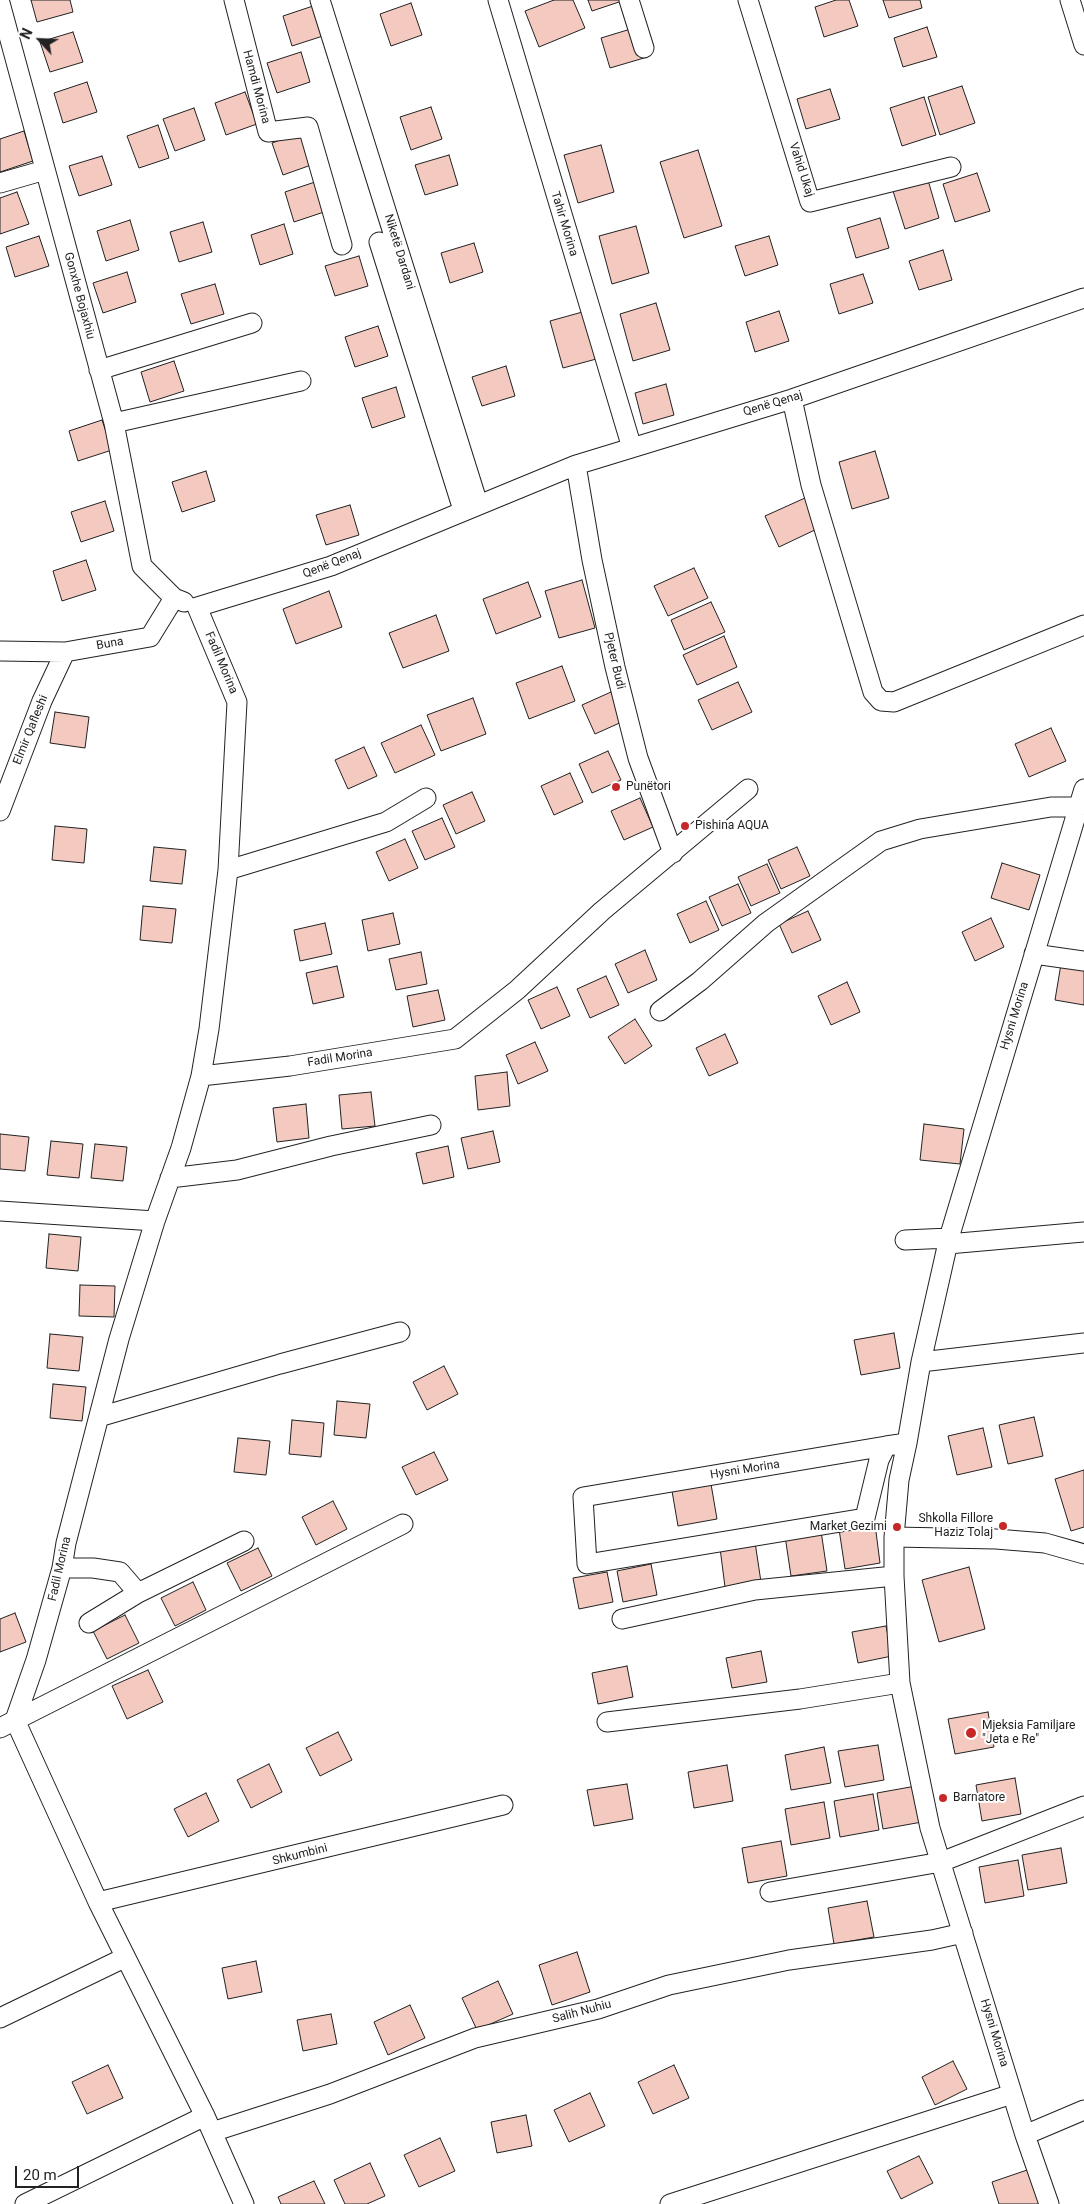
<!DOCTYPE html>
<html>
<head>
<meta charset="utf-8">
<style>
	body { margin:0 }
	#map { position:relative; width:1084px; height:2204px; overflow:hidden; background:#fff; font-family:Roboto,sans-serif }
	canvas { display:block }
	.north { position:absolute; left:15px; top:15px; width:50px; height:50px; -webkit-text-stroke:4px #fff; paint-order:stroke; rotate:295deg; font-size:14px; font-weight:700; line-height:20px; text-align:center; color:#222 }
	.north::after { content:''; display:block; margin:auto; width:18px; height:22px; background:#222; clip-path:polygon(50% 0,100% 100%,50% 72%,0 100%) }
	.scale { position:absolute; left:15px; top:2166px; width:64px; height:22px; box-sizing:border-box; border:2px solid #222; border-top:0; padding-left:6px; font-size:15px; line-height:18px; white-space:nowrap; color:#222; -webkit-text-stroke:4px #fff; paint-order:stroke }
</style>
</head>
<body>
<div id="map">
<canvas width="1084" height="2204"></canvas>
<div class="north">N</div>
<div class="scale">20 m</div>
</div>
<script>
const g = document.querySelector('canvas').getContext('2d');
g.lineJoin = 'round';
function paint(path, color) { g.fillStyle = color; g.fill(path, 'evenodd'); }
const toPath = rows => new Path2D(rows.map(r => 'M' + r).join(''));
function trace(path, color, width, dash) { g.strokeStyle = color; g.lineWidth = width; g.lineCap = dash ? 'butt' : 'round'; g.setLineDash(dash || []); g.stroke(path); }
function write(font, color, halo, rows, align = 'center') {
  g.font = font + ' Roboto,sans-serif'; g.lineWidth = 4; g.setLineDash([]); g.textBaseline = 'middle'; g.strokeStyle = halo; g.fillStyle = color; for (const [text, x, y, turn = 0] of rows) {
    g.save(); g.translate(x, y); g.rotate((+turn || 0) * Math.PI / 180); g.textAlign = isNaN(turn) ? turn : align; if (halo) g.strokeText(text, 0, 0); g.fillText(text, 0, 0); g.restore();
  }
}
const building = toPath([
	[31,0,70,0,73,12,37,22,31,0],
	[554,0,573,0,585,28,539,47,525,11,554,0],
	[588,0,625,0,592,11,588,0],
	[836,0,849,0,858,26,824,37,815,7,836,0],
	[883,0,920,0,922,8,889,18,883,0],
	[411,3,422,35,391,46,380,14,411,3],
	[316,5,326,35,292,46,283,16,316,5],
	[927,27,937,57,903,67,894,38,927,27],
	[634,28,644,58,610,68,601,38,634,28],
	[73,32,83,62,50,72,40,42,73,32],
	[301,52,310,82,277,93,267,63,301,52],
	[87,82,97,112,63,123,54,93,87,82],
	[962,86,975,123,940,135,928,97,962,86],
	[830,89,840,119,806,129,797,99,830,89],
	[245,92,257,124,226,135,215,103,245,92],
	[924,97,936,135,902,146,890,108,924,97],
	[431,107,442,139,411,150,400,117,431,107],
	[194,108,205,140,175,151,163,119,194,108],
	[158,125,169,158,139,168,127,136,158,125],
	[24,131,33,161,0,172,0,139,24,131],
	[302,132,314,164,283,175,272,143,302,132],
	[601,145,614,192,578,203,564,155,601,145],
	[698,150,722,226,684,238,660,162,698,150],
	[449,155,458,185,425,195,415,165,449,155],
	[102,156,112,185,79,196,69,166,102,156],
	[977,173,990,211,955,222,943,184,977,173],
	[928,180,939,218,905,229,893,191,928,180],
	[318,181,327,211,294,222,285,192,318,181],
	[17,192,29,224,0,234,0,198,17,192],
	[880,218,889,248,856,258,847,228,880,218],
	[130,220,139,250,106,261,97,231,130,220],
	[203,222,212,252,179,262,170,232,203,222],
	[284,224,293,254,260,265,251,235,284,224],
	[636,226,649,273,612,284,599,236,636,226],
	[39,236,49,266,15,277,6,247,39,236],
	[769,236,778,265,745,276,735,246,769,236],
	[474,243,483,272,450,283,441,253,474,243],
	[943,250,952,280,919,290,909,261,943,250],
	[359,256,368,286,335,296,325,266,359,256],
	[127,272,136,302,103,313,93,283,127,272],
	[863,274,873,303,839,314,830,284,863,274],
	[215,284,224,314,191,324,181,294,215,284],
	[656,303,670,350,633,361,620,314,656,303],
	[586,311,600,358,563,368,550,321,586,311],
	[779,311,789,341,755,352,746,322,779,311],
	[378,326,388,356,355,367,345,337,378,326],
	[174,361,184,391,150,402,141,372,174,361],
	[506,366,515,396,482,406,472,377,506,366],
	[666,384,674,415,643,424,635,393,666,384],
	[396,387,405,417,372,428,362,398,396,387],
	[102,420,112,450,78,461,69,431,102,420],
	[875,451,889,498,852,509,839,462,875,451],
	[206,471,215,501,182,512,172,482,206,471],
	[805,498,819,528,779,547,765,516,805,498],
	[105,501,114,531,81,542,71,512,105,501],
	[350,505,359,535,326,545,316,515,350,505],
	[86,560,96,590,62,601,53,571,86,560],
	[694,568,708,598,668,616,654,586,694,568],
	[582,580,595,628,559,638,545,591,582,580],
	[528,582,541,617,496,634,483,599,528,582],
	[329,591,342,627,296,644,283,609,329,591],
	[711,602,725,632,684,650,671,620,711,602],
	[436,615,449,651,403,668,389,633,436,615],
	[724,636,737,667,697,685,683,655,724,636],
	[562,666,575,701,529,719,516,683,562,666],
	[738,682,752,712,712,730,698,700,738,682],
	[611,692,624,721,595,734,582,705,611,692],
	[473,698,486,734,441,751,427,715,473,698],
	[55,712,89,717,85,748,50,743,55,712],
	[421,725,435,755,395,773,381,743,421,725],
	[1051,728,1066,761,1029,777,1015,744,1051,728],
	[364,747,377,776,348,789,335,760,364,747],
	[608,751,621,780,592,793,579,764,608,751],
	[570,773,583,802,554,815,541,786,570,773],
	[472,792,485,821,456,834,443,805,472,792],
	[640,798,653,827,624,840,611,811,640,798],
	[442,818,455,847,425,860,412,831,442,818],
	[55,826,87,829,84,863,52,860,55,826],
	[405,839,418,868,389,881,376,852,405,839],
	[154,847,186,850,182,884,150,881,154,847],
	[797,847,810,876,781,889,768,860,797,847],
	[1002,863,1040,875,1029,910,991,898,1002,863],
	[767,864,780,893,751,906,738,877,767,864],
	[738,884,751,913,722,926,709,897,738,884],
	[706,901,719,930,690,943,677,914,706,901],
	[143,906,176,909,172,943,140,940,143,906],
	[808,911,821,940,792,953,779,924,808,911],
	[393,913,400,944,368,951,362,920,393,913],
	[991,918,1004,947,975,961,962,932,991,918],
	[325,923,332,954,300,961,294,930,325,923],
	[645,950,657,980,628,993,615,964,645,950],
	[421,952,427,984,396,990,389,959,421,952],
	[1061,964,1084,968,1084,1005,1055,1000,1061,964],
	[337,966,344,997,313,1004,306,973,337,966],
	[606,976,619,1005,590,1018,577,989,606,976],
	[847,982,860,1012,831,1025,818,996,847,982],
	[557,987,570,1016,541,1029,528,1000,557,987],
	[438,990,445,1020,413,1027,407,996,438,990],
	[635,1019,652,1046,625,1064,608,1037,635,1019],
	[725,1034,738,1063,709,1076,696,1048,725,1034],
	[535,1042,548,1071,518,1084,506,1055,535,1042],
	[507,1072,510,1106,478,1110,475,1076,507,1072],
	[371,1092,375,1126,342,1129,339,1095,371,1092],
	[306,1104,309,1138,277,1142,273,1108,306,1104],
	[924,1124,964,1129,960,1164,920,1160,924,1124],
	[493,1131,500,1162,468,1169,461,1138,493,1131],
	[0,1134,29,1137,25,1171,0,1169,0,1134],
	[51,1141,83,1144,79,1178,47,1175,51,1141],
	[95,1144,127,1147,123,1181,91,1178,95,1144],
	[448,1146,454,1177,423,1184,416,1153,448,1146],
	[49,1234,81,1237,78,1271,46,1268,49,1234],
	[80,1285,115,1286,114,1317,79,1316,80,1285],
	[894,1333,900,1368,861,1375,854,1340,894,1333],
	[50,1334,83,1337,79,1371,47,1368,50,1334],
	[444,1366,458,1394,427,1410,413,1382,444,1366],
	[53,1384,86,1387,82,1421,50,1418,53,1384],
	[337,1401,370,1404,366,1438,334,1435,337,1401],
	[1034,1417,1043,1456,1008,1464,999,1425,1034,1417],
	[292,1420,324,1423,321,1457,289,1454,292,1420],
	[983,1428,992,1467,957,1475,948,1436,983,1428],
	[238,1438,270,1441,266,1475,234,1472,238,1438],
	[434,1452,448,1480,416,1495,402,1467,434,1452],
	[1084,1470,1084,1527,1071,1531,1055,1479,1084,1470],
	[711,1484,717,1519,678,1526,672,1491,711,1484],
	[333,1501,347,1529,316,1545,302,1517,333,1501],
	[875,1524,880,1563,845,1569,839,1529,875,1524],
	[821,1531,827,1571,791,1576,785,1536,821,1531],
	[755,1542,761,1582,725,1587,720,1548,755,1542],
	[258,1548,272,1576,241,1591,227,1563,258,1548],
	[651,1564,657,1595,623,1602,617,1571,651,1564],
	[969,1567,985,1629,939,1642,922,1580,969,1567],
	[607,1572,613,1602,579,1609,573,1578,607,1572],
	[193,1582,206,1610,175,1626,161,1598,193,1582],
	[15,1613,26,1642,0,1652,0,1619,15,1613],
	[125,1615,139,1643,107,1659,93,1631,125,1615],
	[886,1626,892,1656,858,1663,852,1632,886,1626],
	[761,1651,767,1682,732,1688,726,1658,761,1651],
	[627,1666,633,1697,598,1704,592,1673,627,1666],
	[148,1670,163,1702,127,1719,112,1686,148,1670],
	[988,1712,994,1747,955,1754,948,1719,988,1712],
	[338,1732,352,1760,320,1776,306,1748,338,1732],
	[878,1745,884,1780,845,1787,838,1751,878,1745],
	[824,1747,831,1783,791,1790,785,1755,824,1747],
	[269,1764,282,1792,251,1808,237,1780,269,1764],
	[727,1765,733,1801,694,1808,688,1772,727,1765],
	[1015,1778,1021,1814,982,1821,976,1785,1015,1778],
	[627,1784,633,1819,594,1826,587,1790,627,1784],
	[916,1786,922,1822,883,1829,877,1793,916,1786],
	[206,1793,219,1821,188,1837,174,1809,206,1793],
	[873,1794,879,1830,840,1837,834,1801,873,1794],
	[824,1802,830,1838,791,1845,785,1809,824,1802],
	[781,1841,787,1876,748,1883,742,1848,781,1841],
	[1061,1848,1067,1883,1028,1890,1022,1855,1061,1848],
	[1018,1860,1024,1896,985,1903,979,1867,1018,1860],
	[867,1901,874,1937,834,1944,828,1908,867,1901],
	[577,1952,590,1992,552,2005,539,1965,577,1952],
	[256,1961,262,1992,228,1999,222,1968,256,1961],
	[498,1981,513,2014,477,2030,462,1998,498,1981],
	[410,2005,425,2038,388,2055,374,2022,410,2005],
	[331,2014,337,2044,303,2051,297,2020,331,2014],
	[953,2061,967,2089,935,2105,922,2077,953,2061],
	[108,2065,123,2098,87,2114,72,2082,108,2065],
	[674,2065,689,2098,653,2114,638,2082,674,2065],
	[590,2093,605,2126,569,2142,554,2110,590,2093],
	[526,2115,532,2146,497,2153,491,2122,526,2115],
	[440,2138,455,2171,419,2187,404,2155,440,2138],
	[919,2156,933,2183,901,2199,887,2171,919,2156],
	[370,2163,385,2196,367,2204,345,2204,334,2180,370,2163],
	[1030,2169,1041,2204,999,2204,992,2182,1030,2169],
	[314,2181,325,2204,281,2204,278,2197,314,2181]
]);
const minor = toPath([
	[234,0,268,132,308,127,342,245],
	[320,0,478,504],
	[498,0,632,448],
	[629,0,644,48],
	[748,0,810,202,951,167],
	[1070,0,1084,45],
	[0,3,114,423,142,566,174,598],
	[0,183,45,170],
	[379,242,463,510],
	[99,370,252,323],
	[792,399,811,485,873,692,881,701,894,702,1084,625],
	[114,423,301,381],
	[576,465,592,560,615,667,638,758,673,853],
	[197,607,331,566,576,465,792,399,1084,298],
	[0,651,65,652,150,637,174,598,184,602],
	[0,811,42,701,65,652],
	[228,870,386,822,426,798],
	[1034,954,1084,961],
	[660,1011,700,981,766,923,881,841,920,829,1051,807,1078,807],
	[201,1076,290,1066,455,1039,517,990,602,911,748,789],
	[170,1178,237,1170,331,1146,431,1125],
	[0,1211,155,1221],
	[905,1240,949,1238],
	[948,1244,1084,1232],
	[921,1362,1084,1343],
	[99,1417,280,1364,400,1332],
	[886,1446,879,1460,865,1518,587,1564,583,1497,886,1446,907,1443],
	[894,1537,996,1539,1045,1543,1084,1554],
	[62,1568,93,1568,120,1572,138,1593],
	[622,1619,755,1590,894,1576],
	[89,1623,138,1593,244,1541],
	[15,1720,36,1660,62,1568,66,1543,119,1339,155,1221,181,1148,201,1076,209,1029,228,870,237,702,197,607],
	[15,1720,98,1902,205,2116,244,2204],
	[607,1722,800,1699,900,1683],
	[0,1728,403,1524],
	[770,1892,941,1862,1084,1806],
	[98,1902,503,1805],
	[0,2018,124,1958],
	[212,2132,330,2094,475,2038,598,2009,669,1985,789,1960,932,1940,963,1933],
	[1025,2135,1084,2110],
	[25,2204,205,2116],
	[670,2204,1012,2094],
	[1049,2204,1025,2135,930,1828,900,1683,894,1576,894,1537,899,1480,907,1443,921,1362,949,1238,1084,789]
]);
const markers = [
	[616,787,5,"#c62828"],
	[685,826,5,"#c62828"],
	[1003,1526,5,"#c62828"],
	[897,1527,5,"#c62828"],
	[971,1733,6,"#c62828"],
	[943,1798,5,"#c62828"]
];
const streetNames = [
	["Hamdi Morina",256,87,75],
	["Vahid Ukaj",801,170,72],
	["Tahir Morina",564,224,73],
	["Niketë Dardani",399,252,73],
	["Gonxhe Bojaxhiu",79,296,75],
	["Qenë Qenaj",773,404,-17],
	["Qenë Qenaj",332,564,-21],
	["Buna",110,644,-10],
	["Pjeter Budi",614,661,77],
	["Fadil Morina",221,663,67],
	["Elmir Qafleshi",31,730,-68],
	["Hysni Morina",1015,1016,-73],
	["Fadil Morina",340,1058,-9],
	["Hysni Morina",745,1470,-9],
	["Fadil Morina",60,1569,-77],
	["Shkumbini",300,1855,-14],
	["Salih Nuhiu",582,2012,-15],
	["Hysni Morina",994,2033,73]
];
const poiNames = [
	["Punëtori",626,787],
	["Pishina AQUA",695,826],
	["Shkolla Fillore",993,1519,"right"],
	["Haziz Tolaj",993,1533,"right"],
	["Market Gezimi",887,1527,"right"],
	["Mjeksia Familjare",982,1726],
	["\"Jeta e Re\"",982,1740],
	["Barnatore",953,1798]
];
paint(building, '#f3c9c0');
trace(building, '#222', 1);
trace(minor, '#222', 21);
trace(minor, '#fff', 19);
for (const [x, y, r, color] of markers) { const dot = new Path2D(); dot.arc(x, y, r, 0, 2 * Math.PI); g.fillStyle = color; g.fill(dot); trace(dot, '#fff', 2); }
write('12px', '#222', '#fff', streetNames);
write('12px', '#222', '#fff', poiNames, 'left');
</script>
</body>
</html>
